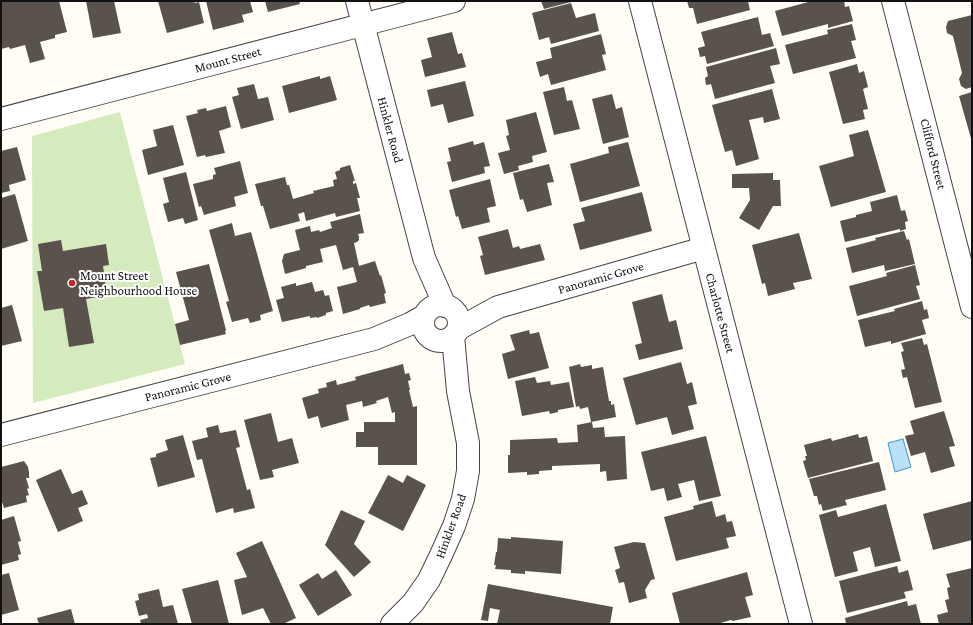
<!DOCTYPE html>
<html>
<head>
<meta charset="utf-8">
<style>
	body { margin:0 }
	#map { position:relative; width:973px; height:625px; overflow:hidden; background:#fffdf5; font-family:"Crimson Pro",serif }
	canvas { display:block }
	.frame { position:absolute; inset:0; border:2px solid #111; pointer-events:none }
</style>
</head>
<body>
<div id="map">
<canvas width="973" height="625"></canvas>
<div class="frame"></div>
</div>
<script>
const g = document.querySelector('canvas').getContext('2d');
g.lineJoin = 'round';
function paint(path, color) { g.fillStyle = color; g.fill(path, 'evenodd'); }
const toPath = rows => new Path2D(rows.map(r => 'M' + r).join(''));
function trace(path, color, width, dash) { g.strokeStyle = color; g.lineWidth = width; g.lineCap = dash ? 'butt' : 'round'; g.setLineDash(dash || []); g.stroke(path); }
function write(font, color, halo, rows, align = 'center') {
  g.font = font + ' "Crimson Pro",serif'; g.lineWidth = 4; g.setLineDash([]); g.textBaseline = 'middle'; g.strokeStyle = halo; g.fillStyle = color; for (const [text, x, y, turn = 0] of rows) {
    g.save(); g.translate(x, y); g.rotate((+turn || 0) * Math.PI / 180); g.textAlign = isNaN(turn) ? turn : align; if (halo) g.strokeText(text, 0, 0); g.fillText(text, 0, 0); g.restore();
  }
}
const green = toPath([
	[120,112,185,364,33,403,32,136]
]);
const water = toPath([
	[903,439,911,467,895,472,888,443,903,439]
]);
const building = toPath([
	[1,1,59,1,67,32,55,35,55,38,40,42,45,59,30,63,25,45,10,49,9,47,1,49],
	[86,1,114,1,121,33,93,38],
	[158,1,194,1,195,3,199,2,204,23,167,33],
	[206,1,250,1,253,12,242,15,244,22,213,30],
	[265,1,299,1,300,4,268,12],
	[541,1,571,1,571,2,544,9],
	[687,1,748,1,750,10,697,24,693,8,689,8],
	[812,1,844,1,845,7,849,6,853,21,828,28,828,24,782,36,775,11],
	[571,3,576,18,595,13,599,31,551,44,549,37,539,40,532,13],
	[972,15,972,87,966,89,961,86,959,79,962,73,953,36,947,33,946,27,948,21],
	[758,17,762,35,770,33,774,46,707,64,705,56,700,57,698,48,705,46,701,32],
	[852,24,856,40,851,41,856,58,793,74,785,45,828,34,827,30],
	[452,32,458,54,462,53,466,67,425,77,421,60,432,57,427,38],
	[601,34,606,54,602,55,606,70,551,85,548,74,540,77,536,62,552,58,550,48],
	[776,48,780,64,770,66,775,83,715,99,711,84,706,85,705,78,708,76,706,67],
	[857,64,859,73,864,71,868,87,863,89,868,109,863,110,865,119,843,124,829,72],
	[320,76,320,79,330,76,337,100,289,113,282,86],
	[465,81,474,116,448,123,443,104,431,107,427,90],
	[254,84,258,99,268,97,274,120,241,129,232,97,239,95,237,88],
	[564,87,567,101,572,100,580,129,554,135,543,92],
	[772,89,780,119,764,123,763,117,749,120,759,159,736,166,732,150,725,152,712,105],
	[972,92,972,142,959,96],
	[612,94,616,109,622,107,629,137,603,144,592,99],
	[226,106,231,127,219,131,225,153,206,157,205,155,197,157,186,116,198,113,197,110,206,108,207,111],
	[536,112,547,152,532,156,533,162,518,166,519,170,504,174,498,153,510,150,506,136,509,135,506,120],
	[173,125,184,165,148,175,142,150,157,146,153,130],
	[868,130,886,192,831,207,819,166,854,156,849,135],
	[473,141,474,145,484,142,490,166,484,167,485,173,452,182,447,162,451,161,448,148],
	[628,142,640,186,580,202,570,164,609,153,608,147],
	[17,147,26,180,9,185,10,191,1,193,1,151],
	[240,161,248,193,234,197,236,206,204,215,201,206,199,207,193,184,213,179,213,175,216,174,214,168],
	[549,164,554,182,547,183,552,205,527,212,523,199,520,200,513,173],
	[350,165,355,181,353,181,353,184,356,183,360,198,357,198,360,211,336,217,335,213,306,221,304,212,298,214,300,221,270,229,263,206,261,206,255,184,285,177,287,185,289,185,293,199,314,193,313,191,334,186,333,180,337,179,335,172,340,170,340,168],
	[186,172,198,220,185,224,183,218,168,222,163,204,169,202,163,178],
	[773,173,773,180,780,180,781,206,773,206,759,230,739,218,750,200,749,188,732,188,732,174],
	[490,179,496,206,487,208,490,222,462,229,458,216,456,217,449,190],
	[642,192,652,231,580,250,573,224,585,221,581,208],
	[15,194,28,241,1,249,1,198],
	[897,195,901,211,905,210,908,221,905,222,906,229,900,231,900,229,845,242,840,221,856,217,856,215,872,211,870,202],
	[360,214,364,233,358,234,359,237,359,240,357,242,354,243,359,266,375,261,380,276,381,275,386,293,384,294,386,303,370,307,369,305,360,308,360,309,343,314,337,287,357,282,353,267,343,270,336,245,320,249,323,262,306,266,306,268,285,274,282,261,284,254,300,250,295,230,310,226,311,232,319,230,320,232,332,228,330,222],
	[232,223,235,236,251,232,273,311,260,315,261,320,250,323,248,318,232,322,226,302,229,301,209,230],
	[508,229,513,248,519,246,520,249,540,244,545,260,485,275,480,256,483,255,478,237],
	[904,231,907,240,909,239,915,264,885,271,884,265,852,273,846,248,876,240,875,238],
	[799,233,812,279,793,283,795,289,768,296,765,283,762,284,752,245],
	[61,240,63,251,106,244,109,265,103,266,107,295,86,299,94,343,69,347,63,308,44,311,37,271,42,271,38,244],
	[209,264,226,330,225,331,226,334,180,345,175,324,189,320,176,272],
	[915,265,920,285,916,286,920,299,857,316,849,286,887,276,886,273],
	[312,282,315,292,323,290,325,296,329,295,333,311,326,313,326,315,317,318,317,317,310,318,310,316,282,322,276,300,284,298,281,287,296,283,296,286],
	[662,294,669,322,676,320,683,349,639,360,635,345,642,343,632,302],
	[922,301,924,310,927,309,929,318,922,320,926,334,891,344,891,341,865,347,858,320,895,311,894,309],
	[12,305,22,341,1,346,1,308],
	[529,330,530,334,539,332,549,368,508,379,502,354,515,350,510,335],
	[922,338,924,345,927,344,942,402,915,408,907,377,903,378,901,370,905,369,901,352,904,351,901,343],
	[681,362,687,384,692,382,697,404,688,406,694,429,672,435,667,417,636,425,623,378],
	[403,364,405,374,409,373,411,380,408,381,410,390,409,390,413,407,417,406,417,465,378,465,378,447,356,447,356,432,364,432,364,422,395,422,395,412,392,413,388,397,376,401,377,403,363,407,362,401,346,405,349,420,321,428,318,416,308,419,302,398,319,393,318,389,327,387,326,383,336,380,337,385,356,380,355,377],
	[580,364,581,367,592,365,592,369,603,367,609,401,611,401,611,405,614,404,616,417,591,422,588,407,580,409,579,406,576,407,569,367],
	[535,377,537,383,550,381,551,385,569,382,574,407,558,410,558,412,550,414,549,411,522,416,515,381],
	[944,411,955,446,949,447,955,466,931,473,925,452,911,456,905,436,914,434,910,421],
	[271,413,278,442,292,438,299,463,272,470,274,477,260,480,244,420],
	[592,422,593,428,604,427,605,437,625,436,627,479,607,481,606,471,600,472,600,464,552,466,552,470,539,471,539,474,527,475,527,472,508,473,508,455,510,455,510,440,557,438,558,443,578,442,577,425],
	[218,425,220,433,236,430,240,447,236,448,247,490,250,489,255,508,234,513,233,508,216,513,202,459,197,460,192,441,208,437,206,428],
	[858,434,859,438,867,436,873,461,808,478,803,461,806,460,805,456,807,456,804,445,831,438,832,441],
	[183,435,195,477,158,487,150,458,156,457,156,454,168,450,165,440],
	[706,436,721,496,699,501,694,480,678,484,682,497,667,501,664,488,651,491,641,452],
	[24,461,28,467,29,472,29,478,26,478,29,488,27,489,29,495,26,496,27,502,4,508,1,499,1,467],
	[879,462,886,490,845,500,847,505,823,511,821,504,819,505,817,496,814,496,809,479],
	[61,469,72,494,82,490,88,504,78,508,83,521,58,532,36,480],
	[388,475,403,483,407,475,426,485,403,531,368,513],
	[712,501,716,517,725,514,727,522,732,521,736,536,726,538,729,548,676,561,664,517,694,509,693,506],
	[972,501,972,540,933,550,923,514],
	[886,504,901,561,875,567,870,547,853,552,858,571,835,577,819,515,836,510,838,517],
	[341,510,365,521,354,544,371,562,354,577,325,545],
	[14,516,21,541,18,542,21,554,18,555,19,560,1,565,1,520],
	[511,537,563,541,561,574,525,571,525,574,511,573,511,570,495,569,496,565,494,565,496,552,497,552,498,538,511,539],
	[262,541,296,618,283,624,271,624,263,608,242,615,234,580,247,577,236,553],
	[634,542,645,543,655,579,651,580,645,590,647,598,629,603,624,582,619,583,615,570,620,568,614,547],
	[897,566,899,573,908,570,913,590,904,592,906,598,847,613,839,581],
	[972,568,972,624,939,624,937,615,948,612,945,600,949,599,947,588,950,587,946,574],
	[336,570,352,595,318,616,299,585,318,573,322,579],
	[747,572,753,595,745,597,751,617,733,621,731,620,717,624,680,624,672,593],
	[9,573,19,610,1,615,1,575],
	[218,580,229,624,192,624,182,589],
	[488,584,613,607,610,624,497,624,500,610,490,608,488,621,481,620],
	[159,589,163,607,173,605,178,624,141,624,140,620,148,618,147,614,139,616,135,601,139,600,138,594],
	[907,601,908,606,916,604,921,624,846,624,845,618],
	[71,609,75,624,39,624,37,618]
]);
const street = toPath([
	[357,1,424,258,445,306],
	[640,1,801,624],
	[893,1,972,307],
	[1,119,454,1],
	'423 323a18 18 0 1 1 36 0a18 18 0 1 1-36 0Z',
	[458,329,498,307,704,248],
	[1,435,374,339,410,324,424,316],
	[392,624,413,603,429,580,441,555,454,526,463,499,468,471,468,443,458,391,453,336]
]);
const markers = [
	[72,283,4,"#c4262e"]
];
const streetNames = [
	["Mount Street",228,60,-15],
	["Hinkler Road",390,130,75],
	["Clifford Street",933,154,76],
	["Panoramic Grove",601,278,-16],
	["Charlotte Street",720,313,75],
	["Panoramic Grove",188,387,-14],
	["Hinkler Road",451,526,-70]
];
const poiNames = [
	["Mount Street",80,276],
	["Neighbourhood House",80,291]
];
paint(green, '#d5ebbd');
paint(water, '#b9e0f7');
trace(water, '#3f96cf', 1);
paint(building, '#5a524d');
trace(street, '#444', 24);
trace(street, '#fff', 22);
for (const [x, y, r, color] of markers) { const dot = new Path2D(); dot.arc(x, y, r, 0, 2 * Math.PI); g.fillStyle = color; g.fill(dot); trace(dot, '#fff', 1.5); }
write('13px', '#111', '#fff', streetNames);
write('13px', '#111', '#fff', poiNames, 'left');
</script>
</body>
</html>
